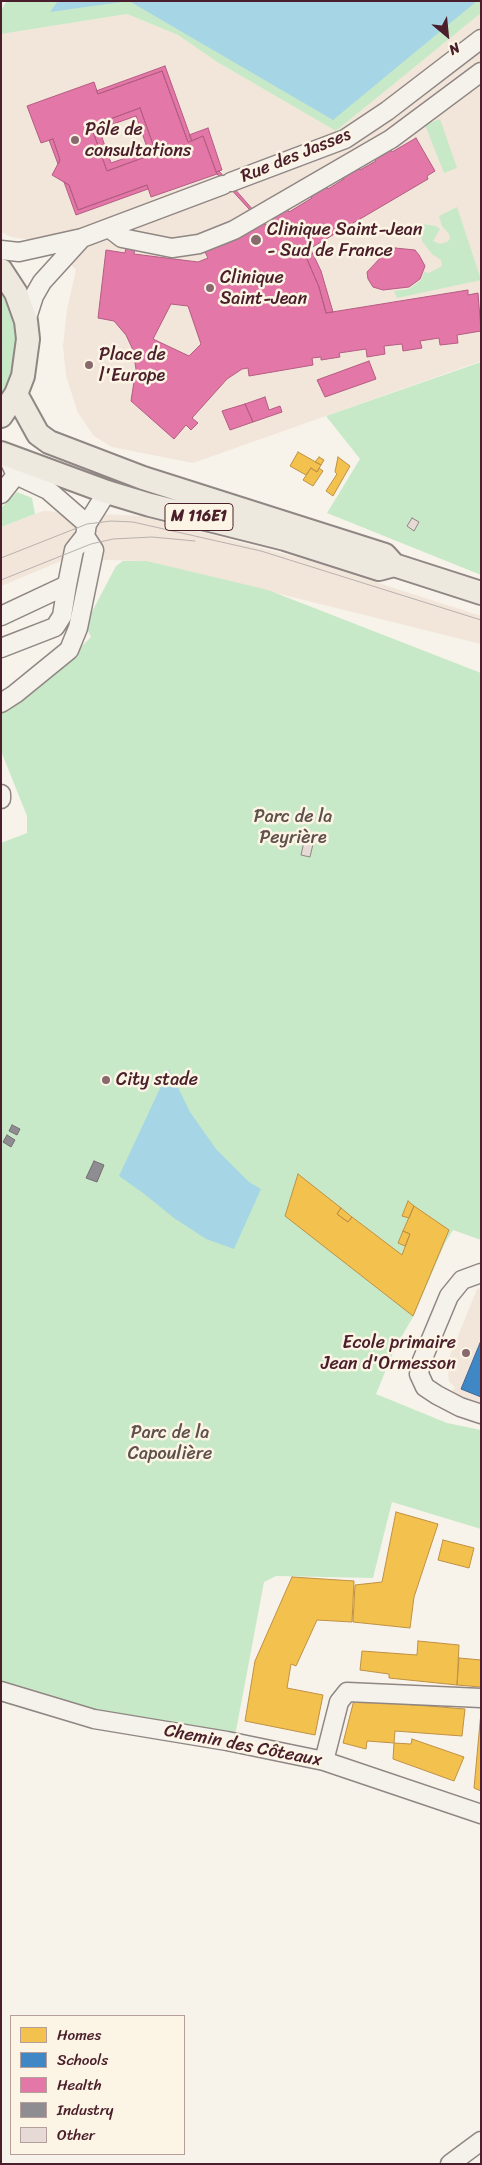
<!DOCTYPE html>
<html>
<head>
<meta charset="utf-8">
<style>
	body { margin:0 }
	#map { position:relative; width:482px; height:2165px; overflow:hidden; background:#f7f3ea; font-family:Sriracha,sans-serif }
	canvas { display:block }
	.frame { position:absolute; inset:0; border:2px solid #4a1f2b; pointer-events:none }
	.legend { position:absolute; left:10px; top:2015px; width:175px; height:140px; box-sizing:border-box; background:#fcf5e5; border:1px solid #b59f9b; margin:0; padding:6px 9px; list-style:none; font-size:15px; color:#4a1f2b }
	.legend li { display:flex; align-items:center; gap:10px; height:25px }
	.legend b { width:25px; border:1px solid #b59f9b }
	.north { position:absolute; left:422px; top:10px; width:50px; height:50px; -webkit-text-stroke:4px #fcf5e5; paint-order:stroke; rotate:152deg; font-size:14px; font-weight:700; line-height:20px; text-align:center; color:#4a1f2b }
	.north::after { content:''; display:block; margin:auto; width:18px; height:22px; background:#4a1f2b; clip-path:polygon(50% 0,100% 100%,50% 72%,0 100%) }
</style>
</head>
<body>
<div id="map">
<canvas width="482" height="2165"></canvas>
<div class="frame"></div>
<ul class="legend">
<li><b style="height:14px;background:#f2c14e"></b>Homes</li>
<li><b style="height:14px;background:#3f88c5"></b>Schools</li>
<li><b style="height:14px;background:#e377a8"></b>Health</li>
<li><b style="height:14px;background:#8d8d92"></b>Industry</li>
<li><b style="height:14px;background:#e7dad6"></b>Other</li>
</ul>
<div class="north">N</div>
</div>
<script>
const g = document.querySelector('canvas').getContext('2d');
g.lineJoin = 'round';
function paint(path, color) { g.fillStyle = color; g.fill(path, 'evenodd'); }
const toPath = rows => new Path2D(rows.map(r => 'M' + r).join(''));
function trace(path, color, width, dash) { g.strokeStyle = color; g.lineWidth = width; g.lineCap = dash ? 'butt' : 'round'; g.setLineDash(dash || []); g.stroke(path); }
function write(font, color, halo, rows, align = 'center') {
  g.font = font + ' Sriracha,sans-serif'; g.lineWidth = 5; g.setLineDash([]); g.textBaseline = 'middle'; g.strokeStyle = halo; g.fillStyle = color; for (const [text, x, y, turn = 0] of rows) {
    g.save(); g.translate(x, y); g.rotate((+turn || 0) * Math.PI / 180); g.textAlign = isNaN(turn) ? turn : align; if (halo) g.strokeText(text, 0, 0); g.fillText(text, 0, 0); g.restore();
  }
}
const built = toPath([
	[481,13,481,361,193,463,112,447,94,436,78,413,66,376,63,346,67,310,76,270,52,243,11,237,1,232,1,34,127,14,178,35,217,62,336,131],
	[43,511,140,516,307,560,481,616,481,644,147,561,66,559,1,586,1,527],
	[481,1288,481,1409,450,1395,455,1387,449,1382,447,1363,477,1289]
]);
const green = toPath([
	[7,1,481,1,481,13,336,131,217,62,178,35,127,14,1,34,1,10],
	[440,119,457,168,444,173,425,125],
	[457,207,481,280,397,298,394,291,409,289,421,280,424,272,429,273,442,266,441,260,432,254,422,241,420,228,422,224,436,226,440,229,433,241,440,244,447,242,450,239,449,234,442,226,439,216],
	[1,290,12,313,16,332,17,352,13,371,1,398],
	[481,362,481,575,327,513,360,459,326,416],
	[17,492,32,498,35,514,1,527,1,508],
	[123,561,147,561,268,590,481,673,481,1240,453,1230,445,1243,413,1317,395,1348,376,1394,447,1423,481,1430,481,1529,392,1502,373,1578,276,1576,264,1582,235,1736,91,1709,1,1684,1,843,27,833,27,816,1,751,1,711,68,660,91,637,85,625,116,566]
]);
const water = toPath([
	[58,1,129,1,50,12],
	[129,1,477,1,333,120],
	[169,1069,190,1112,216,1149,249,1182,261,1189,234,1249,206,1239,174,1218,143,1193,119,1176]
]);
const homes = toPath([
	[298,452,321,465,317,472,311,468,306,475,290,466,298,452],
	[319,457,324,460,321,465,315,462,319,457],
	[338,457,350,466,333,496,326,491,337,474,335,472,338,457],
	[311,468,317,472,319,468,323,471,313,486,303,480,311,468],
	[298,1174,341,1208,337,1214,348,1222,352,1217,402,1255,410,1234,403,1231,414,1206,449,1230,413,1316,285,1216,298,1174],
	[408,1201,414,1206,409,1218,402,1216,408,1201],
	[341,1208,352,1217,348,1222,337,1214,341,1208],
	[403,1231,410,1234,405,1246,398,1243,403,1231],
	[396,1512,438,1524,414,1597,410,1628,353,1622,355,1585,382,1582,396,1512],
	[443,1540,474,1548,469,1568,438,1560,443,1540],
	[292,1577,354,1581,352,1622,317,1620,296,1666,291,1664,287,1688,323,1695,315,1735,245,1721,255,1661,292,1577],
	[418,1641,459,1645,457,1685,389,1678,389,1674,360,1670,362,1651,417,1655,418,1641],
	[459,1658,481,1660,481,1687,457,1685,459,1658],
	[354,1700,465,1709,462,1736,395,1731,394,1743,367,1741,366,1749,343,1743,354,1700],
	[481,1712,481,1791,474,1788,481,1712],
	[412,1739,464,1757,454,1781,393,1759,394,1743,411,1744,412,1739]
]);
const schools = toPath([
	[480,1343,481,1343,481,1397,461,1389,480,1343]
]);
const health = toPath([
	[165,66,192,141,188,142,162,71,98,94,96,91,165,66],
	[162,71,188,142,203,136,217,174,151,197,147,185,78,210,69,185,52,175,60,160,53,139,41,143,27,106,94,82,98,94,162,71],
	[140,108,156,153,107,171,91,126,140,108],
	[140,108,156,153,107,171,91,126,140,108],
	[136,116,148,150,111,163,99,129,136,116],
	[208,128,222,170,216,172,203,136,192,141,189,135,208,128],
	[416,138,435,171,427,176,428,179,304,252,319,287,326,313,468,290,468,295,478,293,481,331,457,335,458,343,440,345,439,338,420,341,422,348,403,351,402,344,384,346,385,354,367,357,366,349,339,353,340,357,321,360,321,357,312,358,313,365,249,376,248,368,242,369,227,379,192,418,198,423,191,430,186,425,174,439,131,401,136,369,133,350,126,335,114,321,98,318,106,250,125,253,126,246,135,247,134,254,198,262,208,258,205,252,259,220,261,219,265,225,273,221,271,218,287,209,289,212,312,198,308,192,324,182,328,189,344,179,340,173,356,164,360,170,376,161,372,155,388,145,392,152,416,138],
	[171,304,188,306,201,344,189,356,153,339,171,304],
	[53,139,60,160,58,164,49,140,53,139],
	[219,171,261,219,259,220,217,174,216,172,219,171],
	[64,182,69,185,78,210,147,185,148,189,76,215,64,182],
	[310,248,321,271,333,312,326,313,319,287,304,252,310,248],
	[395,248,415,250,419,255,425,266,420,279,409,287,383,290,373,287,368,279,367,272,384,254,395,248],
	[369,361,376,379,325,397,317,380,369,361],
	[265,397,269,410,280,406,282,412,253,422,245,404,265,397],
	[245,404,253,422,230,430,222,411,245,404]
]);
const industry = toPath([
	[12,1125,20,1129,17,1135,9,1131,12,1125],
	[7,1135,15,1140,11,1147,3,1142,7,1135],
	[94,1161,104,1165,97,1182,86,1178,94,1161]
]);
const building = toPath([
	[412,518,419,522,414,531,407,526,412,518],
	[304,842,313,844,310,857,301,855,304,842]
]);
const minor = toPath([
	[231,182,345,139,387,111,481,39],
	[109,228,122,238,172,248,199,244,234,230,391,139,481,72],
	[1,250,19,252,82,238,223,185],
	[26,321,34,296,42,282,82,238],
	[6,454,16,475,48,490,87,524],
	[1,494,16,475],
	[1,616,67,585,74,550,85,536,87,524,107,492],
	[1,648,55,627,62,616,67,585],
	[1,703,15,694,69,650,78,628,94,550,85,536],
	[1,794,1,799],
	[481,1273,462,1280,449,1296,421,1363,419,1374,425,1387,437,1395,460,1407,481,1414],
	[1,1691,94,1719,227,1741,324,1761,481,1814],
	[324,1761,339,1702,347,1692,481,1698],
	[450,2164,481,2141]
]);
const major = toPath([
	[1,270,16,293,26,321,28,339,23,376,16,394,1,416],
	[16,394,38,434,49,442,143,478,385,555,394,565,481,593],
	[1,453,107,492,150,505,285,539,379,569,394,565]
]);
const tram = toPath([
	[1,558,87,524,111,521,133,522,261,551,481,620],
	[1,580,91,544,113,539,152,537,195,541]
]);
const markers = [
	[75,140,5,"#87696e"],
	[256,240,6,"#87696e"],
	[210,288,5,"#87696e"],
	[89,365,5,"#87696e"],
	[106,1080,5,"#87696e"],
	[466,1353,5,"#87696e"]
];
const shields = [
	[199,517,68]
];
const shieldNames = [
	["M 116E1",199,517]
];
const poiNames = [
	["Pôle de",85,130],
	["consultations",85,151],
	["Clinique Saint-Jean",267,230],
	["- Sud de France",267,251],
	["Clinique",220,278],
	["Saint-Jean",220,299],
	["Place de",99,355],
	["l'Europe",99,376],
	["City stade",116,1080],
	["Ecole primaire",456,1343,"right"],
	["Jean d'Ormesson",456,1364,"right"]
];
const streetNames = [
	["Rue des Jasses",296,156,-22],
	["Chemin des Côteaux",243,1746,11]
];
const parkNames = [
	["Parc de la",293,817],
	["Peyrière",293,838],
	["Parc de la",170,1433],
	["Capoulière",170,1454]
];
paint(built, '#f2e5da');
paint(green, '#c8e9c7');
paint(water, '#a6d6e6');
paint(homes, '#f2c14e');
trace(homes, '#c09044', 1);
paint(schools, '#3f88c5');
trace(schools, '#426897', 1);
paint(health, '#e377a8');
trace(health, '#b55d82', 1);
paint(industry, '#8d8d92');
trace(industry, '#796c73', 1);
paint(building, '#e7dad6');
trace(building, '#908684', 1);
trace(minor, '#908684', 21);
trace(major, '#908684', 26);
trace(minor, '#f5f2ec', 18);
trace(major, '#eee9df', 22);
trace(tram, '#b8b1ae', 1);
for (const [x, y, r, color] of markers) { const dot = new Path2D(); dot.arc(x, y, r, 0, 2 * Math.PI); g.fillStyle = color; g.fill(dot); trace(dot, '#fcf5e5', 2); }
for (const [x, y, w] of shields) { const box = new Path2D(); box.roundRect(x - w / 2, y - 13.5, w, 27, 4); g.fillStyle = '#fcf5e5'; g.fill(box); trace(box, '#4a1f2b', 1); }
write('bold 16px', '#4a1f2b', null, shieldNames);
write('18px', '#4a1f2b', '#fcf5e5', poiNames, 'left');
write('18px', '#4a1f2b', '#fcf5e5', streetNames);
write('18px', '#60504b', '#fcf5e5', parkNames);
</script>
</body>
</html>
